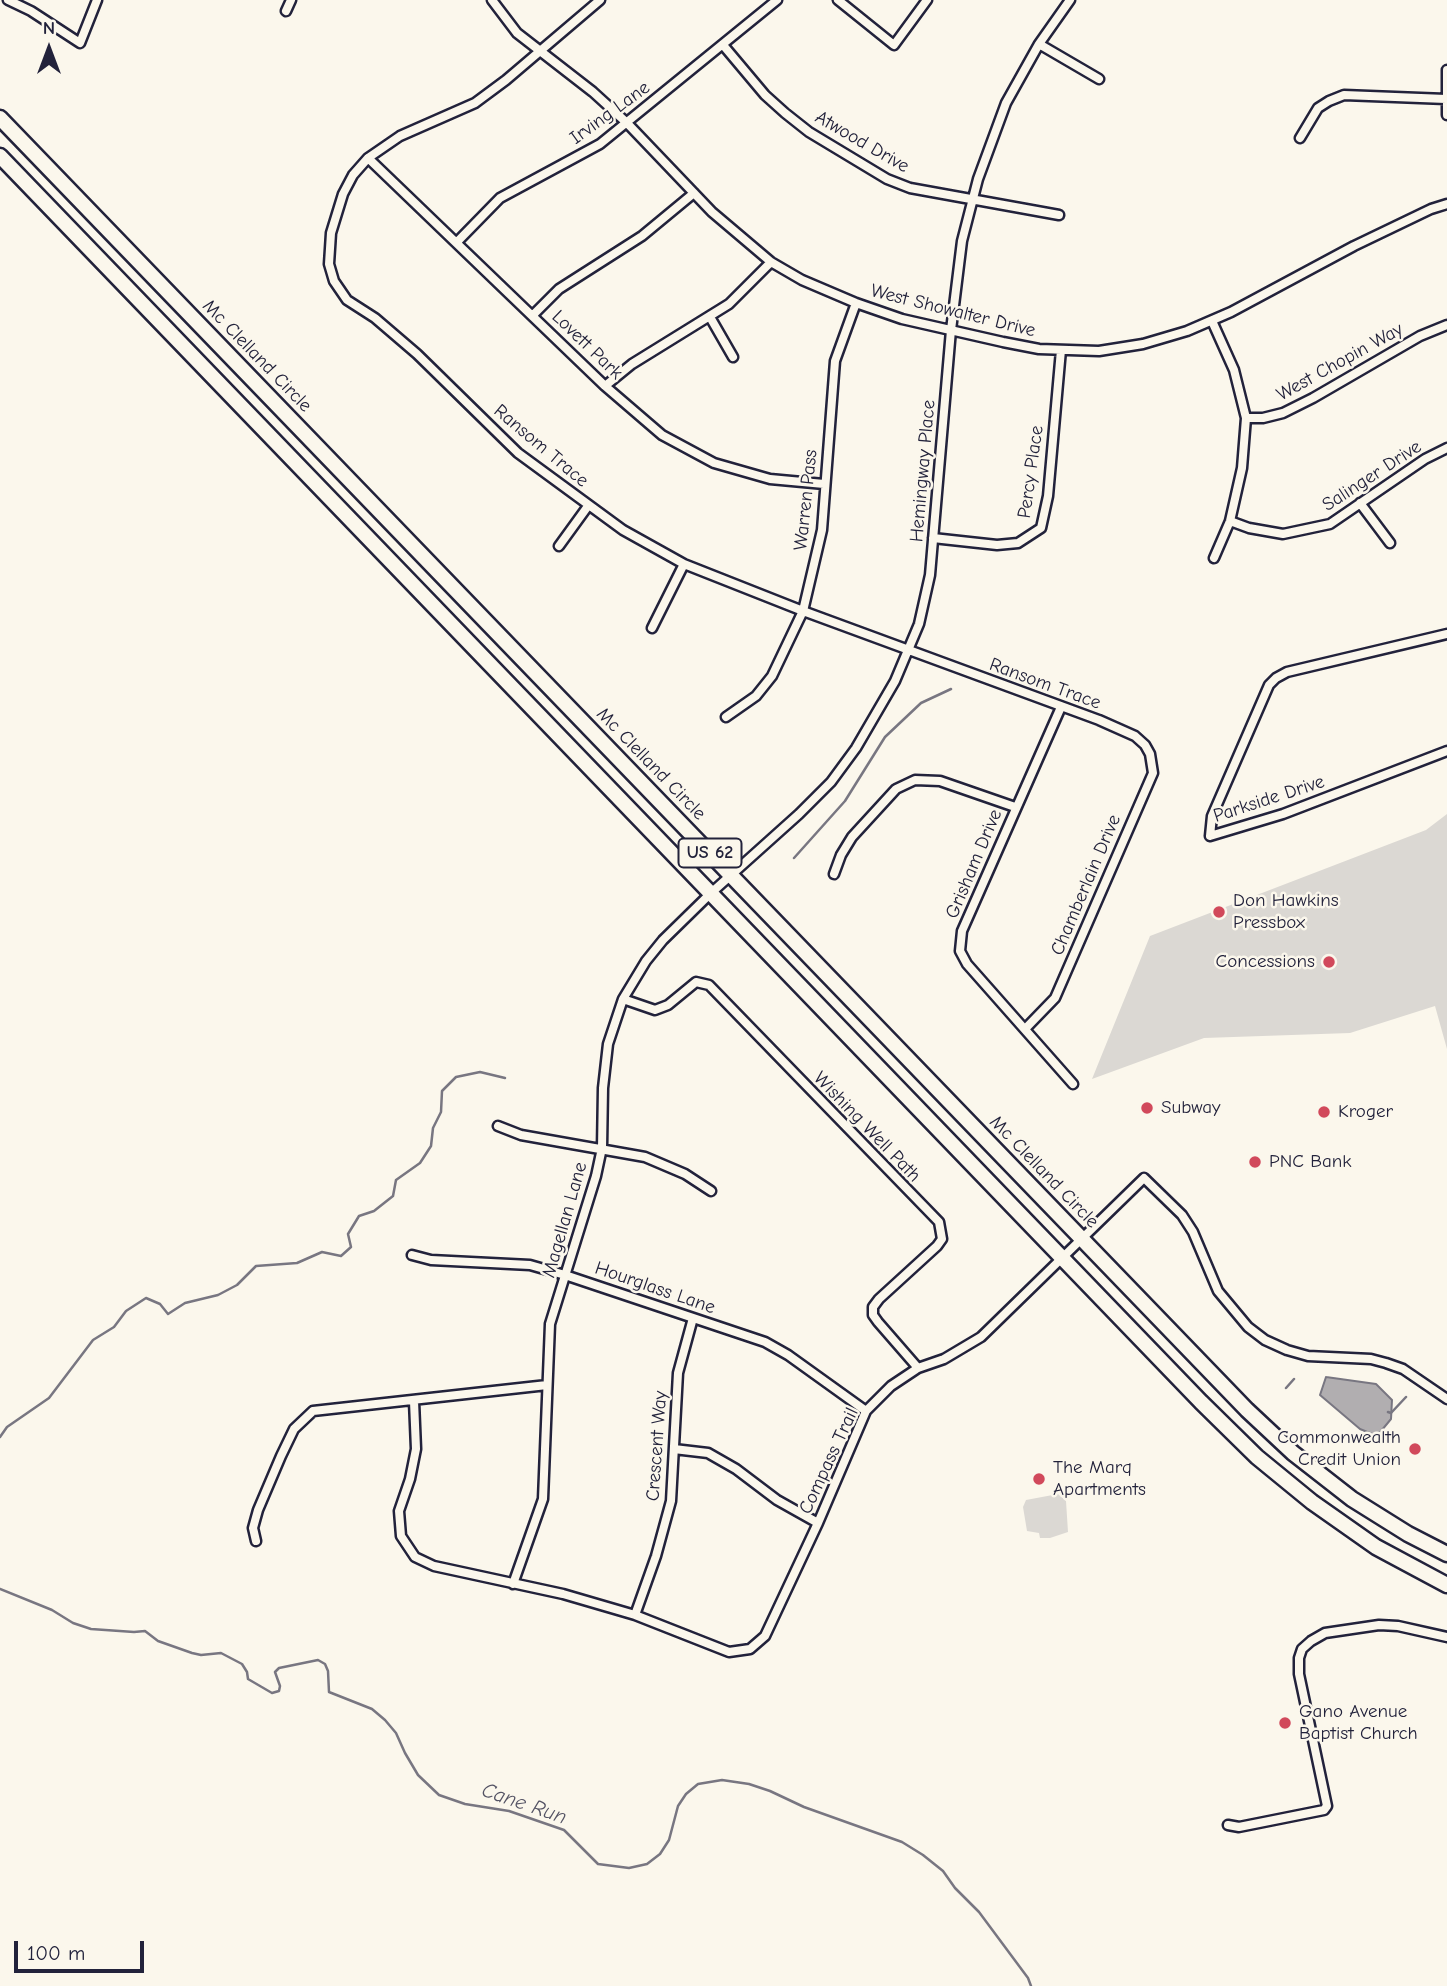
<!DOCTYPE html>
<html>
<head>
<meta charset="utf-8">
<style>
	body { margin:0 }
	#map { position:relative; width:1447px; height:1986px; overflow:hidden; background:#fbf7ec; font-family:"Comic Neue",sans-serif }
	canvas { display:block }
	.north { position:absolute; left:14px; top:14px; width:70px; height:70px; -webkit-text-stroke:5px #fbf7ec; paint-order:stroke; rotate:0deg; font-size:19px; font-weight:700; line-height:28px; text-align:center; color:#22223b }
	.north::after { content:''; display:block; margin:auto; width:24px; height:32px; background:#22223b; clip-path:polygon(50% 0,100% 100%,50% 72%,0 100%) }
	.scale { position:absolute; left:14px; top:1941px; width:130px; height:32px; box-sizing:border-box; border:4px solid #22223b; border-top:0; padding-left:9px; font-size:21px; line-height:24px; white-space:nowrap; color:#22223b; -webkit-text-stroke:5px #fbf7ec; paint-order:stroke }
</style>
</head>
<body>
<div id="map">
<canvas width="1447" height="1986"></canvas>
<div class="north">N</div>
<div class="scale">100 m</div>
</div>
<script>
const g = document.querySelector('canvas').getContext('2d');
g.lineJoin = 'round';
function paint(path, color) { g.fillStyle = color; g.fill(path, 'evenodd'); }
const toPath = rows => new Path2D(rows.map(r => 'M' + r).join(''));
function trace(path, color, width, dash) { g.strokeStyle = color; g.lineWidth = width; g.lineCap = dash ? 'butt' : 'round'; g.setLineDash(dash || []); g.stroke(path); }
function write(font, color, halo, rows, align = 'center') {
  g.font = font + ' "Comic Neue",sans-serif'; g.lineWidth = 5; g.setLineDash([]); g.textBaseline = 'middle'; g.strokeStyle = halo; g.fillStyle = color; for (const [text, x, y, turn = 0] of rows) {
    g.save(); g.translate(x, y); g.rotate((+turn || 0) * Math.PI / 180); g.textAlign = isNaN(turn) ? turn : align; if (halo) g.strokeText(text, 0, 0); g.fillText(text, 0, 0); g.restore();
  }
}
const green = toPath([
	[1447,814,1447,1049,1435,1006,1350,1033,1204,1038,1092,1079,1150,936,1426,830],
	[1058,1494,1066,1501,1068,1532,1050,1538,1040,1538,1039,1533,1027,1531,1023,1507,1026,1500]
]);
const water = toPath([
	[1326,1377,1376,1384,1392,1400,1391,1419,1377,1436,1360,1429,1320,1395,1326,1377]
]);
const stream = toPath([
	[794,858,845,801,885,737,921,703,951,689],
	[1286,1388,1294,1379],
	[1388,1412,1391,1413,1406,1397],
	[0,1437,7,1427,49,1398,93,1340,114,1327,126,1311,146,1298,160,1304,168,1314,185,1303,218,1295,237,1285,256,1266,297,1263,322,1252,341,1256,351,1247,348,1234,359,1216,374,1211,393,1196,396,1180,420,1163,431,1146,433,1128,441,1112,442,1091,456,1077,480,1072,505,1078],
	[0,1589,52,1610,73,1623,91,1629,134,1632,145,1631,158,1641,192,1653,201,1655,221,1653,242,1664,247,1672,248,1679,272,1693,279,1691,280,1686,275,1672,279,1668,318,1660,325,1664,328,1671,329,1692,372,1709,385,1720,396,1733,405,1753,418,1775,439,1795,465,1804,509,1811,564,1830,598,1864,629,1868,647,1864,660,1854,669,1840,678,1806,686,1794,698,1784,722,1780,749,1784,770,1791,804,1807,902,1842,923,1855,943,1871,955,1888,979,1912,1028,1978,1031,1986]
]);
const street = toPath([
	[8,0,31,11,80,43,97,0],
	[492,0,517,33,593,92,627,123,712,212,771,262,802,280,856,303,902,319,1003,342,1039,349,1099,351,1143,344,1187,331,1231,312,1354,246,1431,209,1447,204],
	[600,0,506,80,475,103,400,136,368,158,353,175,343,194,331,233,329,264,334,281,347,300,375,318,417,354,518,453,623,530,684,564,803,611,1099,720,1135,736,1145,745,1150,754,1153,773,1055,998,1025,1029],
	[838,0,894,45,927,0],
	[286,11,291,0],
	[1039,44,1099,79],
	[723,45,765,95,785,113,809,132,887,179,910,188,1059,215],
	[1447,70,1447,115],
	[1300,138,1318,108,1329,101,1344,95,1446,99],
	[368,158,605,386,662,435,714,463,770,479,824,484],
	[457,242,500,198,600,144,777,0],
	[533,315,559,289,642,236,694,193],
	[710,317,733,357],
	[1212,321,1234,370,1246,418,1242,468,1230,521,1214,558],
	[605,386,632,364,729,304,771,262],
	[1246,418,1263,418,1283,413,1313,398,1420,336,1447,325],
	[1360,503,1390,543],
	[1230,521,1249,528,1283,534,1330,524,1425,459,1447,448],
	[933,538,997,545,1018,543,1041,528,1048,496,1061,350],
	[559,546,588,506],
	[652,628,684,564],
	[1447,634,1287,672,1276,678,1269,685,1212,816,1210,836,1283,814,1447,751],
	[1061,707,962,931,960,951,967,964,1073,1084],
	[726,717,756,696,772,676,803,611,822,530,835,361,856,303],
	[834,874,841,855,852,837,896,789,915,780,940,781,1015,807],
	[623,999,655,1010,668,1005,696,982,709,985,939,1222,942,1239,937,1246,879,1299,873,1307,873,1315,878,1322,918,1368],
	[498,1126,521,1135,645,1157,685,1174,711,1191],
	[412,1255,431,1260,530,1265,565,1275,765,1342,788,1355,866,1411],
	[414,1401,416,1449,410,1479,399,1511,401,1536,415,1557,434,1566,563,1594,635,1615,729,1652,750,1649,765,1636,818,1523,866,1411,891,1386,918,1368,944,1359,981,1337,1144,1178,1182,1215,1193,1232,1218,1291,1248,1327,1265,1340,1287,1350,1308,1356,1371,1359,1386,1363,1403,1369,1447,1399],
	[674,1449,708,1453,736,1469,777,1500,818,1523],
	[256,1541,253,1528,258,1510,281,1456,294,1429,313,1411,547,1385],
	[513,1584,543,1499,550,1324,596,1176,602,1148,603,1088,608,1044,623,999,646,961,663,940,711,893,799,814,831,782,856,748,895,681,919,624,930,575,951,330,962,241,978,179,1006,103,1039,44,1070,0],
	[635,1615,656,1556,671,1501,678,1373,693,1318],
	[1228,1825,1239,1827,1324,1810,1327,1806,1299,1674,1299,1658,1302,1649,1311,1641,1325,1633,1379,1625,1398,1626,1447,1637]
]);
const highway = toPath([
	[0,118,1247,1410,1293,1453,1352,1499,1408,1534,1447,1554],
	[0,156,1201,1402,1257,1457,1312,1502,1376,1547,1447,1585]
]);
const markers = [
	[1219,912,7,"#d1495b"],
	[1329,962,7,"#d1495b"],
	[1147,1108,7,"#d1495b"],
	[1324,1112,7,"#d1495b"],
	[1255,1162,7,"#d1495b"],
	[1415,1449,7,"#d1495b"],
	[1039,1479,7,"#d1495b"],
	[1285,1723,7,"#d1495b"]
];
const shields = [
	[710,853,63]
];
const shieldNames = [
	["US 62",710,853]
];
const streetNames = [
	["Irving Lane",610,113,-36],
	["Atwood Drive",862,142,30],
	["West Showalter Drive",953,311,14],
	["Lovett Park",587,345,44],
	["Mc Clelland Circle",257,356,46],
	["West Chopin Way",1340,362,-29],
	["Ransom Trace",541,446,40],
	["Hemingway Place",923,471,-85],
	["Percy Place",1031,472,-82],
	["Salinger Drive",1372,476,-33],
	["Warren Pass",806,500,-84],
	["Ransom Trace",1045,684,20],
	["Mc Clelland Circle",651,764,46],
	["Parkside Drive",1269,799,-18],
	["Grisham Drive",974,864,-67],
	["Chamberlain Drive",1086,885,-67],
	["Wishing Well Path",867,1127,46],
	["Mc Clelland Circle",1044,1172,46],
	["Magellan Lane",565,1220,-74],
	["Hourglass Lane",655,1288,19],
	["Crescent Way",657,1446,-86],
	["Compass Trail",829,1461,-65]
];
const poiNames = [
	["Don Hawkins",1233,901],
	["Pressbox",1233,923],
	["Concessions",1315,962,"right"],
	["Subway",1161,1108],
	["Kroger",1338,1112],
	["PNC Bank",1269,1162],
	["Commonwealth",1401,1438,"right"],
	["Credit Union",1401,1460,"right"],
	["The Marq",1053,1468],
	["Apartments",1053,1490],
	["Gano Avenue",1299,1712],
	["Baptist Church",1299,1734]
];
const waterNames = [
	["Cane Run",524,1804,19]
];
paint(green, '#dbd8d3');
paint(water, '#b1aeb0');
trace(water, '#787681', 2);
trace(stream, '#787681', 2.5);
trace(street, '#22223b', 13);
trace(highway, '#22223b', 19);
trace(street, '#fbf7ec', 8);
trace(highway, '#fbf7ec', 14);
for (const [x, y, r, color] of markers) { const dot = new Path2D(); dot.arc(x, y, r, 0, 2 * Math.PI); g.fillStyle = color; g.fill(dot); trace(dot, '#fbf7ec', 2.5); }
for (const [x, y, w] of shields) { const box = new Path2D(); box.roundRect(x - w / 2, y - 14.5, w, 29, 5); g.fillStyle = '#fbf7ec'; g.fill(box); trace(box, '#22223b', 2); }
write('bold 18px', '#22223b', null, shieldNames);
write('19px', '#22223b', '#fbf7ec', streetNames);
write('19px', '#22223b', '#fbf7ec', poiNames, 'left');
write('italic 21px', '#545364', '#fbf7ec', waterNames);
</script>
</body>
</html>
